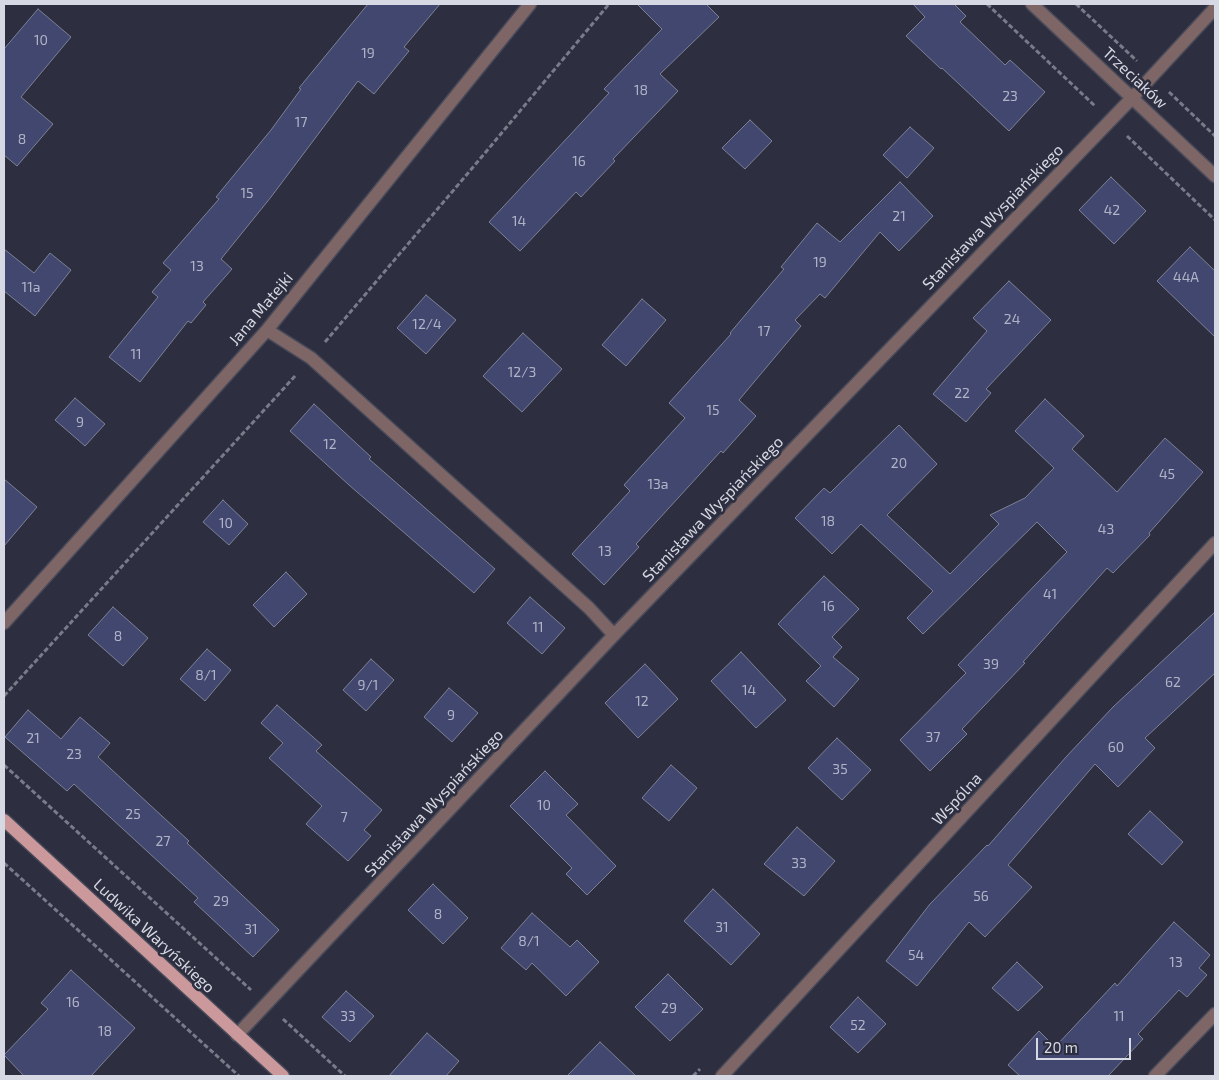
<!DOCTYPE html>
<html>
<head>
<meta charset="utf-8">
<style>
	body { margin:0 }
	#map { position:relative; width:1219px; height:1080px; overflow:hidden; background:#2d2f40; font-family:"Exo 2",sans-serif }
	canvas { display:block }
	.frame { position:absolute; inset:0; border:5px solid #d6d8e3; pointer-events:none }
	.scale { position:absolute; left:1036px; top:1038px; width:95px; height:22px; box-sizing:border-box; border:2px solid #d6d8e3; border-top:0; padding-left:6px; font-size:15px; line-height:18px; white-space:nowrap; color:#d6d8e3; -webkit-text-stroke:4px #2d2f40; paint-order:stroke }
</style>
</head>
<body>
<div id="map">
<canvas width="1219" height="1080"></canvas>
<div class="frame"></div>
<div class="scale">20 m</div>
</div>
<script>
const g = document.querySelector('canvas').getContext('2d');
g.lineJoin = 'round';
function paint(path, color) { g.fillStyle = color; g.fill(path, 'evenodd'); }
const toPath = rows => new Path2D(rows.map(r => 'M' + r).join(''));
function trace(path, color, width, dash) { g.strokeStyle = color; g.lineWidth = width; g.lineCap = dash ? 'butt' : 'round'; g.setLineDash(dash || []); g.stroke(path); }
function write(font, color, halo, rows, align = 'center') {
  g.font = font + ' "Exo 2",sans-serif'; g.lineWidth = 5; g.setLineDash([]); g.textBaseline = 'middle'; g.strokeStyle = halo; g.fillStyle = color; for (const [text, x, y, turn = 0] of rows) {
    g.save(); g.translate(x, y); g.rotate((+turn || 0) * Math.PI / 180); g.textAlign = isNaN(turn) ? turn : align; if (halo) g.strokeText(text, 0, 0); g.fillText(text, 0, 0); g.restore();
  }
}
const building = toPath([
	[368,4,440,4,404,47,409,51,374,94,358,81,271,197,221,259,232,269,203,302,206,305,191,323,188,321,140,382,109,357,158,297,152,292,171,270,163,263,219,199,216,197,271,130,301,89,299,88,368,4],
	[637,4,706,4,719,17,660,74,678,91,613,159,615,161,581,197,576,192,520,251,489,222,609,93,604,89,662,29,637,4],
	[913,4,954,4,966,16,960,22,1005,65,1010,60,1045,92,1009,131,942,68,941,69,906,36,925,17,913,4],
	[38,9,71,37,21,97,53,124,17,166,4,155,4,49,38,9],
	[750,120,772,141,745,169,722,148,750,120],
	[910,127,934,148,907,178,883,155,910,127],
	[1111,177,1146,211,1114,244,1079,210,1111,177],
	[900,182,933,216,899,251,880,232,825,298,820,294,795,320,801,326,739,400,756,416,723,453,721,451,636,544,639,547,604,585,572,554,630,491,624,485,685,418,669,403,731,334,730,333,784,269,781,267,817,223,840,242,900,182],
	[1190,247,1215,271,1215,337,1157,281,1190,247],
	[4,249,34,273,50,253,71,270,35,316,4,291,4,249],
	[1009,281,1051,320,986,389,991,393,966,422,933,394,987,331,973,318,1009,281],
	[426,295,456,320,426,354,397,328,426,295],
	[642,299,666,320,626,366,602,345,642,299],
	[523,333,562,369,522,412,483,376,523,333],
	[75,398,105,424,85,446,55,420,75,398],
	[1045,399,1084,436,1072,449,1117,492,1165,438,1203,472,1149,533,1150,535,1113,573,1107,568,1023,662,1025,663,962,729,967,734,930,771,900,740,966,673,958,665,1067,552,1037,522,923,634,907,618,933,591,861,524,832,554,795,518,824,488,830,493,899,425,937,464,887,515,950,574,999,524,990,515,1025,498,1054,468,1015,431,1045,399],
	[314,404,371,457,369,459,495,569,474,593,349,485,290,431,314,404],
	[4,479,37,507,4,546,4,479],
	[223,500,248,524,229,545,203,522,223,500],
	[286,572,307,594,274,627,253,605,286,572],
	[824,576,859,609,832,637,842,647,833,657,859,679,834,707,806,681,821,666,778,624,824,576],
	[530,597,565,628,542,654,507,623,530,597],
	[113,607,148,638,123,666,88,635,113,607],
	[1215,612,1215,673,1145,738,1155,748,1118,787,1095,764,1008,865,1032,887,985,937,969,922,917,986,886,961,930,904,987,845,988,846,1066,757,1113,707,1215,612],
	[207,649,231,670,205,701,180,679,207,649],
	[741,652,786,700,756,728,711,681,741,652],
	[371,659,394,680,366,711,343,690,371,659],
	[645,664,678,699,638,738,605,703,645,664],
	[449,688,478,713,452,742,424,717,449,688],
	[277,705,322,745,316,751,382,810,364,830,371,836,348,861,306,824,322,806,269,758,283,743,261,723,277,705],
	[28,710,61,739,80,717,110,743,98,757,189,841,187,843,279,930,253,957,194,902,198,898,74,784,67,791,5,737,28,710],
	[837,738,871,770,842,800,808,768,837,738],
	[671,765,697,788,669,821,642,798,671,765],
	[545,771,578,804,566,815,616,866,587,895,566,874,572,868,510,806,545,771],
	[1150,811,1183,842,1162,865,1128,834,1150,811],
	[797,827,835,861,804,896,764,864,797,827],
	[433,884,468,918,443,944,408,910,433,884],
	[713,889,760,934,731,965,684,921,713,889],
	[532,913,570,947,577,940,599,962,566,996,532,963,526,970,501,948,532,913],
	[1174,922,1210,955,1199,968,1207,975,1187,997,1179,990,1138,1034,1143,1039,1108,1076,1020,1076,1008,1065,1039,1031,1055,1047,1115,983,1117,986,1174,922],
	[1017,962,1043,987,1018,1011,992,988,1017,962],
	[71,970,135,1028,91,1076,24,1076,4,1055,48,1009,41,1003,71,970],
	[668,974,703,1009,670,1041,635,1007,668,974],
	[346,991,374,1016,350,1042,322,1017,346,991],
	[858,997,886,1024,858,1053,830,1027,858,997],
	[427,1033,459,1061,446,1076,389,1076,427,1033],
	[600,1042,636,1076,567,1076,600,1042]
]);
const path = toPath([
	[987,4,1095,106],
	[1076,4,1137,61],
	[1169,92,1215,136],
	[1127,136,1215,220],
	[325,342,485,153,609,4],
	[4,696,296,375],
	[4,765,251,990],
	[4,863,239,1076],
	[283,1019,345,1076],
	[693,1076,700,1069]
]);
const minor = toPath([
	[1032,4,1215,176],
	[267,330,311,358,589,608,614,635],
	[4,623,267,330,530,4],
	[237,1035,614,635,1132,98,1215,8],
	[722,1076,1215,543],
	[1155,1076,1215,1014]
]);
const major = toPath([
	[4,820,283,1076]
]);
const numberNames = [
	["10",41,40],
	["19",368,53],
	["18",641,90],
	["23",1010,96],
	["17",301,122],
	["8",22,139],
	["16",579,161],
	["15",247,193],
	["42",1112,210],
	["21",899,216],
	["14",519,221],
	["19",820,262],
	["13",197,266],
	["44A",1186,277],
	["11a",31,287],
	["24",1012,319],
	["12/4",427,324],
	["17",764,331],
	["11",136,354],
	["12/3",522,372],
	["22",962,393],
	["15",713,410],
	["9",80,422],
	["12",330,444],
	["20",899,463],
	["45",1167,474],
	["13a",658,484],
	["18",828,521],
	["10",226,523],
	["43",1106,529],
	["13",605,551],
	["41",1050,594],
	["16",828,606],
	["11",538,627],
	["8",118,636],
	["39",991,664],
	["8/1",206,675],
	["62",1173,682],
	["9/1",368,685],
	["14",749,690],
	["12",642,701],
	["9",451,715],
	["37",933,737],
	["21",33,738],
	["60",1116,747],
	["23",74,754],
	["35",840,769],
	["10",544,805],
	["25",133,814],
	["7",344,817],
	["27",163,841],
	["33",799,863],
	["56",981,896],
	["29",221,901],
	["8",438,914],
	["31",722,927],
	["31",251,929],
	["8/1",529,941],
	["54",916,955],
	["13",1176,962],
	["16",73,1002],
	["29",669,1008],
	["33",348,1016],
	["11",1119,1016],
	["52",858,1025],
	["18",105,1031]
];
const streetNames = [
	["Trzeciaków",1135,78,43],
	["Stanisława Wyspiańskiego",993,217,-46],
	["Jana Matejki",261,309,-50],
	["Stanisława Wyspiańskiego",713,509,-46],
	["Wspólna",957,799,-47],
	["Stanisława Wyspiańskiego",434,803,-47],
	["Ludwika Waryńskiego",154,936,43]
];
paint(building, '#424770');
trace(building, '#7e8195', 1);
trace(minor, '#484a5a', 15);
trace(major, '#484a5a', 15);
trace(path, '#797b89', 3, [5, 2.5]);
trace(minor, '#7e6666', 12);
trace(major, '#cb999b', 12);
write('14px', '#b1b4c6', null, numberNames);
write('16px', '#d6d8e3', '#2d2f40', streetNames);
</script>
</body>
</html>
